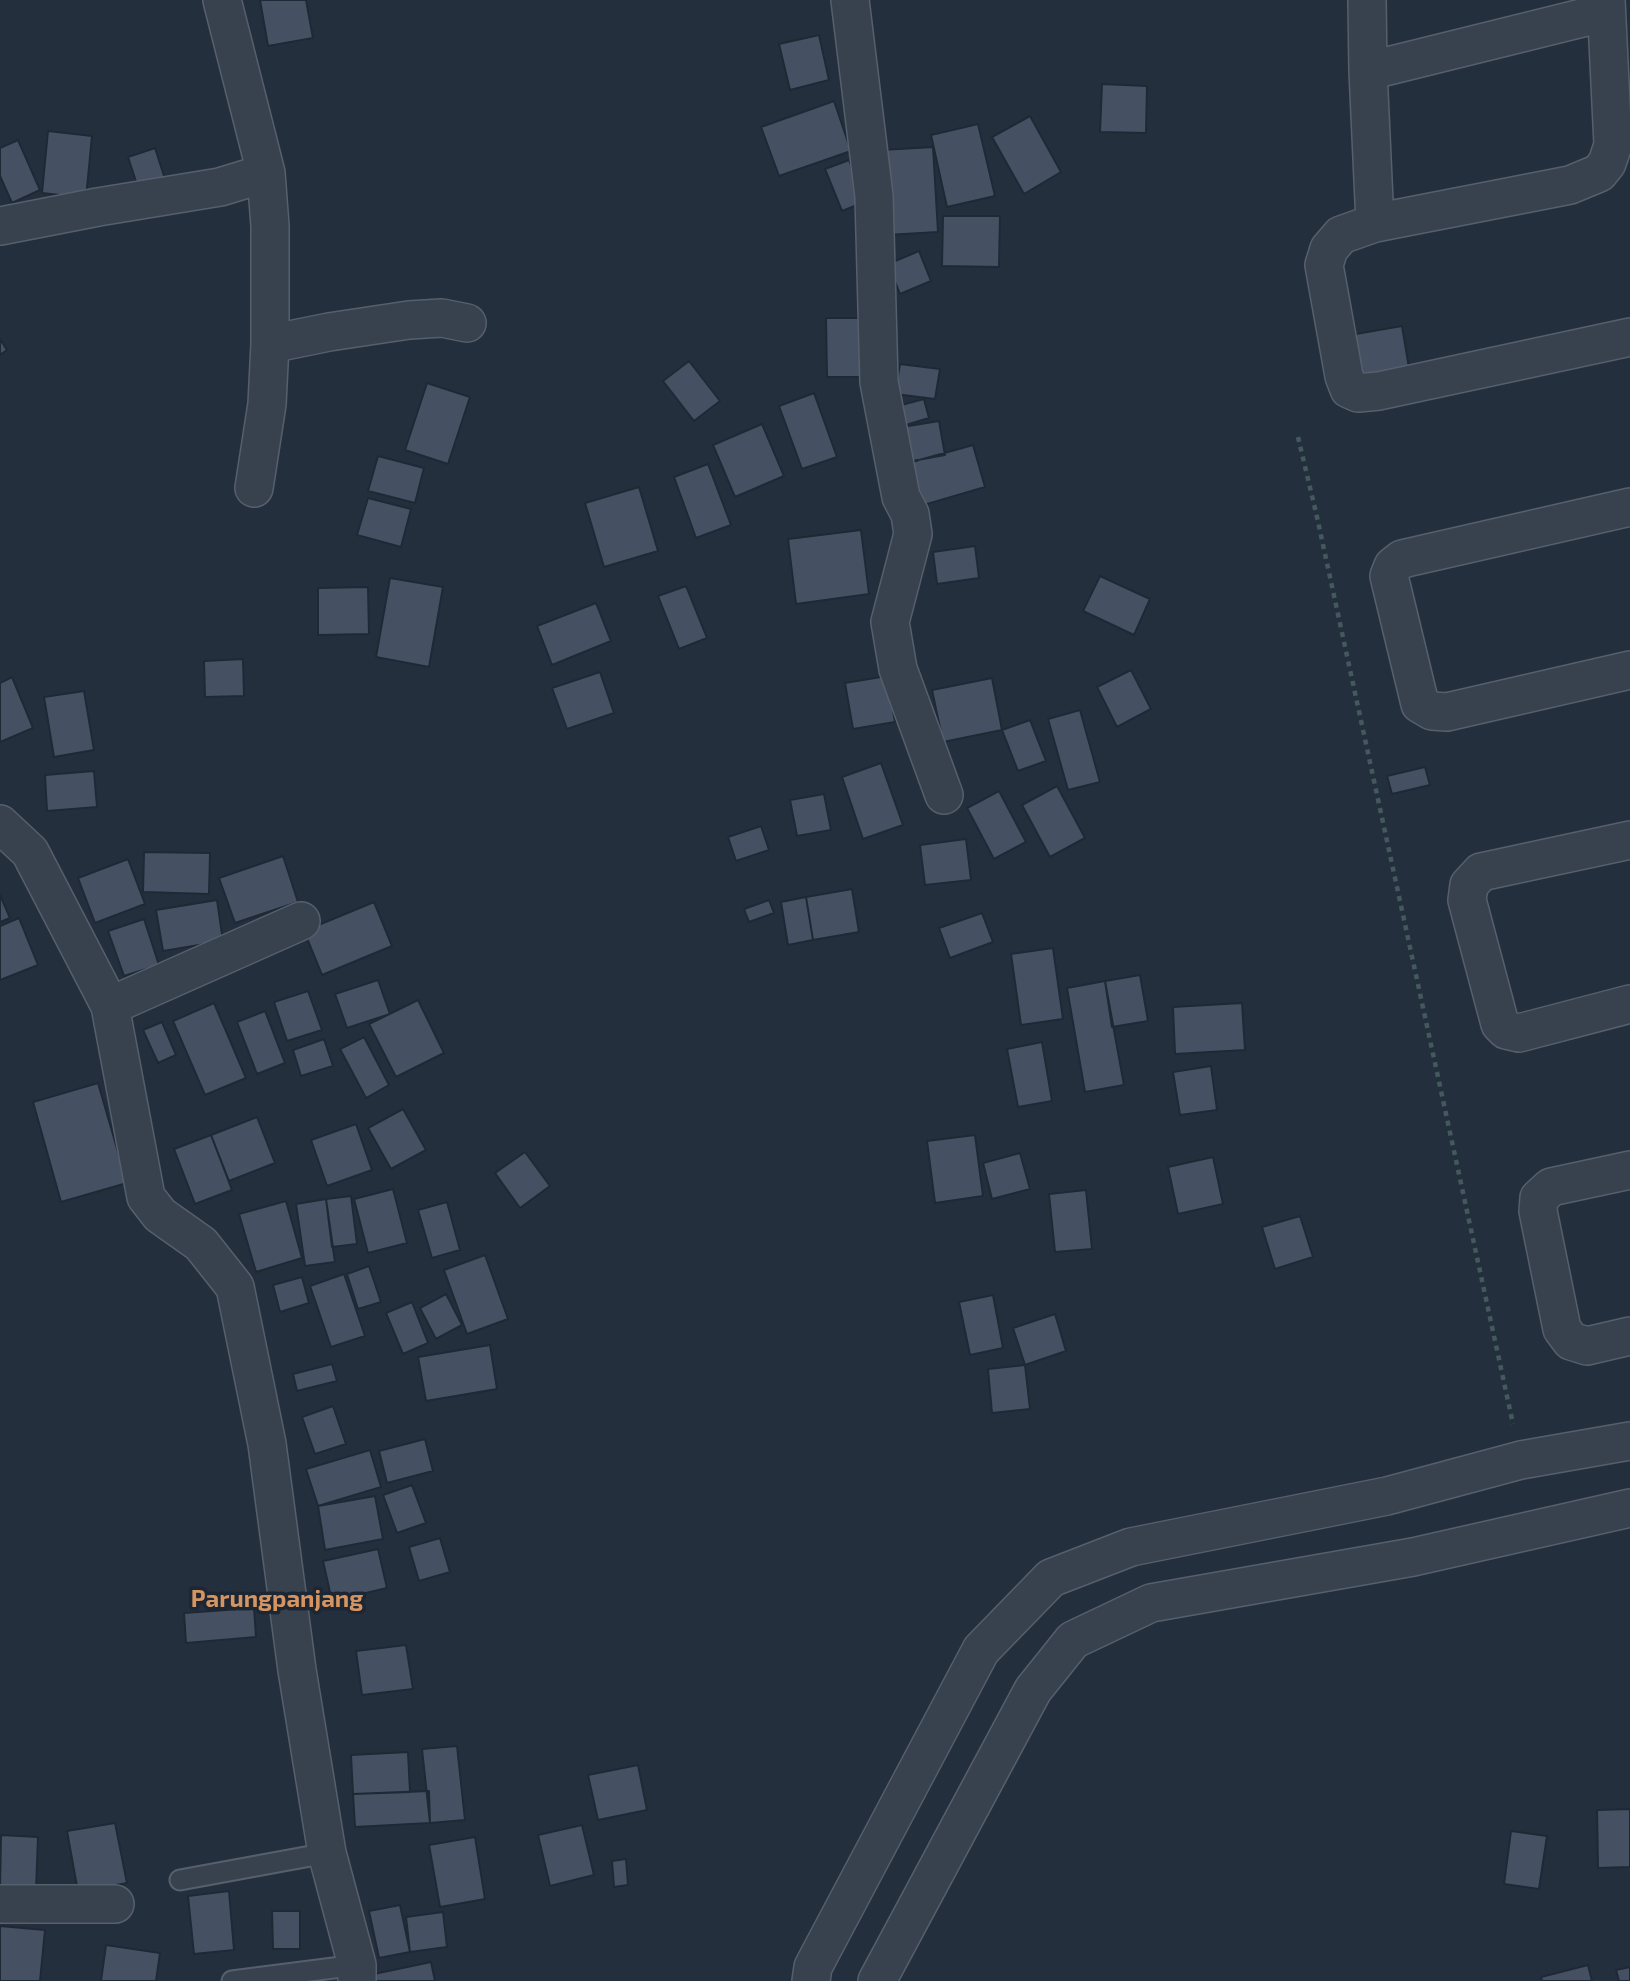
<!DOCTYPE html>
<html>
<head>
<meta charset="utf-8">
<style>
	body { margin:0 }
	canvas { display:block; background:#242f3e }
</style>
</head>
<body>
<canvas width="1630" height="1981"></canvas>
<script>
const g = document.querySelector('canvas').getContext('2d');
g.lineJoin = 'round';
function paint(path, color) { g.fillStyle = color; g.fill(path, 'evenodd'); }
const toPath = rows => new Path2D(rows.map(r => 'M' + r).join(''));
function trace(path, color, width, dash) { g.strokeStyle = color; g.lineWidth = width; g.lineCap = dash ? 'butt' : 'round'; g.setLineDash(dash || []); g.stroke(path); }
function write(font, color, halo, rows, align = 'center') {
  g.font = font + ' "Exo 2",sans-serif'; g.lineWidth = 7; g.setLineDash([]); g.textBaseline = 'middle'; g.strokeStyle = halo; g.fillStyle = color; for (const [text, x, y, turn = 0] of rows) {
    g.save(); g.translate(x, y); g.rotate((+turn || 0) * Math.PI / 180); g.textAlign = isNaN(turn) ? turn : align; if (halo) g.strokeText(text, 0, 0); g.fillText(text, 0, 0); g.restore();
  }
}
const building = toPath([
	[260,0,306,0,313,38,268,46,260,0],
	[819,35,829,80,790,90,779,44,819,35],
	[1102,84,1147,86,1146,133,1100,132,1102,84],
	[834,101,851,151,779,176,761,127,834,101],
	[1030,116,1061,172,1024,194,992,137,1030,116],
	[978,124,995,196,947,207,931,135,978,124],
	[48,131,92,136,86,198,42,193,48,131],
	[18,140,40,190,12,203,0,176,0,148,18,140],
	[933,147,938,232,887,235,882,150,933,147],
	[155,148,167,185,140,194,128,157,155,148],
	[849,160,865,202,842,211,825,169,849,160],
	[943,216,1000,216,999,267,942,266,943,216],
	[919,251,931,281,900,294,888,264,919,251],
	[826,318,861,318,862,377,827,377,826,318],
	[1402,326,1410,374,1358,383,1350,335,1402,326],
	[0,339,7,350,0,355,0,339],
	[689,361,720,401,694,421,663,381,689,361],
	[900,364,940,369,935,399,895,394,900,364],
	[427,383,470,397,448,464,405,450,427,383],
	[814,393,837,457,802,469,779,406,814,393],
	[924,399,929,418,896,428,890,408,924,399],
	[939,421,945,455,901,463,896,428,939,421],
	[762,424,784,476,735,497,713,445,762,424],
	[973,445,985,487,917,507,905,464,973,445],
	[378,456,424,468,415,503,368,491,378,456],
	[708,464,731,525,696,538,674,477,708,464],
	[639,487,658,551,604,567,585,503,639,487],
	[368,498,411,509,401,547,357,535,368,498],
	[861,530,869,594,796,604,788,539,861,530],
	[975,546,979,578,937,584,933,552,975,546],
	[1100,576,1150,599,1134,635,1083,611,1100,576],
	[390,578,443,587,429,667,376,657,390,578],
	[686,586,707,638,679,649,658,596,686,586],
	[368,587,369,634,318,635,318,588,368,587],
	[596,603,611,641,552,665,537,626,596,603],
	[243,659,244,696,205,697,204,661,243,659],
	[1131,670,1151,709,1117,727,1097,687,1131,670],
	[600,672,614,713,567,729,552,688,600,672],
	[887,676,895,722,853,729,845,683,887,676],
	[12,677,33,728,0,742,0,683,12,677],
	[992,678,1002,730,943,742,932,690,992,678],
	[84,691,94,750,54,757,44,697,84,691],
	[1080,710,1100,782,1068,790,1048,719,1080,710],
	[1030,720,1046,761,1018,771,1002,730,1030,720],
	[881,763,903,825,863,839,842,777,881,763],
	[1425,767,1430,785,1392,794,1387,776,1425,767],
	[94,771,97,807,47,811,45,775,94,771],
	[1057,786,1085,838,1050,857,1022,805,1057,786],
	[999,791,1026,842,994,859,967,808,999,791],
	[824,794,831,830,797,836,790,800,824,794],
	[761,826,769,850,736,861,728,837,761,826],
	[966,839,971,880,925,885,920,845,966,839],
	[144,852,210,853,209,894,143,892,144,852],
	[283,856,298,902,235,923,219,878,283,856],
	[128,859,145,904,95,923,78,878,128,859],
	[852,889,859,932,813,940,806,897,852,889],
	[0,895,10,918,0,922,0,895],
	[806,897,813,940,788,945,781,902,806,897],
	[217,900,223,941,163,951,156,910,217,900],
	[769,900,774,913,749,922,744,909,769,900],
	[374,902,392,946,322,975,304,931,374,902],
	[982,913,993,942,950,958,939,928,982,913],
	[19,918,38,965,0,980,0,926,19,918],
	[144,919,159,965,124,976,108,931,144,919],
	[1053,948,1063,1019,1021,1025,1011,954,1053,948],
	[1140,975,1148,1021,1112,1027,1105,981,1140,975],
	[378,980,390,1014,347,1028,335,994,378,980],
	[1105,981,1124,1085,1085,1092,1067,988,1105,981],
	[308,991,322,1030,287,1041,274,1002,308,991],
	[418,1000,444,1053,396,1077,369,1024,418,1000],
	[214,1003,246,1078,205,1095,173,1021,214,1003],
	[1242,1003,1245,1050,1175,1054,1173,1007,1242,1003],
	[265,1011,285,1063,257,1074,237,1022,265,1011],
	[162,1022,176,1055,158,1063,143,1030,162,1022],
	[364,1037,389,1085,366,1098,340,1049,364,1037],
	[324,1039,333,1066,301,1076,293,1050,324,1039],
	[1042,1042,1052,1101,1018,1107,1007,1049,1042,1042],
	[1211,1066,1217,1110,1180,1115,1173,1072,1211,1066],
	[98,1083,127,1183,61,1202,33,1102,98,1083],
	[403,1109,426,1150,391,1169,368,1128,403,1109],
	[257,1117,275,1163,229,1181,211,1135,257,1117],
	[356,1124,372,1170,327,1186,311,1140,356,1124],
	[211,1135,232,1190,195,1204,174,1149,211,1135],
	[975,1135,983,1196,935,1203,927,1141,975,1135],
	[525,1152,550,1186,520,1208,495,1173,525,1152],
	[1020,1153,1030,1189,992,1199,983,1163,1020,1153],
	[1213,1157,1223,1204,1178,1214,1168,1167,1213,1157],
	[393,1189,407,1243,368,1253,354,1199,393,1189],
	[1086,1190,1092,1249,1055,1252,1049,1194,1086,1190],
	[351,1196,357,1244,332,1247,326,1199,351,1196],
	[326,1199,335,1262,305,1266,296,1204,326,1199],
	[286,1201,302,1258,256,1272,239,1214,286,1201],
	[447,1202,460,1250,432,1258,418,1210,447,1202],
	[1300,1216,1313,1257,1275,1269,1262,1227,1300,1216],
	[485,1255,508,1319,467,1334,444,1270,485,1255],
	[369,1266,381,1302,358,1309,347,1274,369,1266],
	[344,1274,365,1336,331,1347,310,1286,344,1274],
	[302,1277,309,1303,280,1312,273,1285,302,1277],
	[446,1294,462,1325,436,1339,420,1308,446,1294],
	[993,1295,1003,1348,970,1355,959,1302,993,1295],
	[412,1302,428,1343,403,1354,386,1313,412,1302],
	[1055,1314,1066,1351,1025,1365,1013,1328,1055,1314],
	[490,1345,497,1389,426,1401,418,1357,490,1345],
	[332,1364,337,1381,297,1391,293,1374,332,1364],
	[1025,1365,1030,1409,992,1413,988,1369,1025,1365],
	[333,1406,346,1444,315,1454,302,1417,333,1406],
	[425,1439,433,1471,387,1483,379,1451,425,1439],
	[370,1450,381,1487,318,1506,306,1469,370,1450],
	[412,1485,426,1523,397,1533,383,1495,412,1485],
	[375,1496,383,1539,325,1550,318,1506,375,1496],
	[440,1538,450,1572,419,1581,409,1547,440,1538],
	[378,1549,387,1588,332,1601,323,1561,378,1549],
	[254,1608,256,1637,186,1643,184,1613,254,1608],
	[406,1645,413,1689,362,1695,356,1651,406,1645],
	[457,1746,465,1820,430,1823,422,1749,457,1746],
	[408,1752,410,1792,353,1794,351,1755,408,1752],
	[638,1765,647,1810,598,1820,588,1775,638,1765],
	[429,1791,430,1823,355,1827,353,1794,429,1791],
	[1630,1809,1630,1867,1598,1868,1597,1810,1630,1809],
	[115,1823,127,1883,78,1892,67,1831,115,1823],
	[582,1825,594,1875,550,1886,538,1835,582,1825],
	[1511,1831,1547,1836,1539,1889,1504,1884,1511,1831],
	[1,1835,38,1837,36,1891,0,1890,1,1835],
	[475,1837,485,1899,440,1907,429,1845,475,1837],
	[626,1859,628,1885,614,1887,612,1861,626,1859],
	[229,1891,234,1950,194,1954,188,1896,229,1891],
	[400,1905,410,1952,379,1958,369,1911,400,1905],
	[272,1911,300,1911,300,1949,273,1949,272,1911],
	[443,1912,447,1947,410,1952,406,1917,443,1912],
	[0,1926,45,1930,40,1981,0,1981,0,1926],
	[106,1945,160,1953,156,1981,101,1981,106,1945],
	[431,1962,435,1981,376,1981,374,1974,431,1962],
	[1588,1965,1592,1981,1542,1981,1541,1977,1588,1965],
	[1630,1967,1630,1981,1619,1981,1616,1970,1630,1967]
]);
const path = toPath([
	[1298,437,1317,517,1513,1424]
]);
const service = toPath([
	[180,1880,327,1853],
	[232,1981,357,1965]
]);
const minor = toPath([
	[222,0,266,173,270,226,270,344,267,404,254,488],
	[850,0,874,196,879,382,901,497,910,514,913,534,890,622,898,669,944,795],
	[1367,0,1368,71,1375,223],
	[1606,0,1613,145,1607,163,1599,173,1570,185,1375,223,1341,235,1329,249,1324,265,1344,376,1349,389,1358,393,1379,391,1630,337],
	[1368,71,1606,12],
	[0,226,98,207,220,187,266,173],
	[270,344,329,332,409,320,442,318,467,323],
	[1630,507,1402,559,1393,566,1389,576,1420,704,1432,711,1447,712,1630,670],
	[0,824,30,852,110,1006,146,1197,160,1215,201,1244,235,1287,267,1444,297,1670,327,1853,357,1965,357,1981],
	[1630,840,1481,872,1469,885,1467,900,1500,1024,1506,1030,1519,1033,1630,1004],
	[110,1006,301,921],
	[1630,1170,1551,1187,1539,1198,1538,1211,1562,1329,1571,1341,1587,1346,1630,1336],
	[0,1904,115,1904],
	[811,1981,813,1967,981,1650,1051,1578,1131,1547,1387,1496,1521,1460,1630,1441],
	[877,1981,1033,1690,1073,1640,1151,1603,1413,1557,1630,1508]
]);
const quarterNames = [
	["Parungpanjang",277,1599]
];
paint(building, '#455162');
trace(building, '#1f2835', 2);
trace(service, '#565f6c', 23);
trace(minor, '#565f6c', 40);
trace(path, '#44595c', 4.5, [5, 5]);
trace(service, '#38414e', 19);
trace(minor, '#38414e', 37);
write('bold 24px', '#d59563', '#1d2633', quarterNames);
</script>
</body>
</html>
